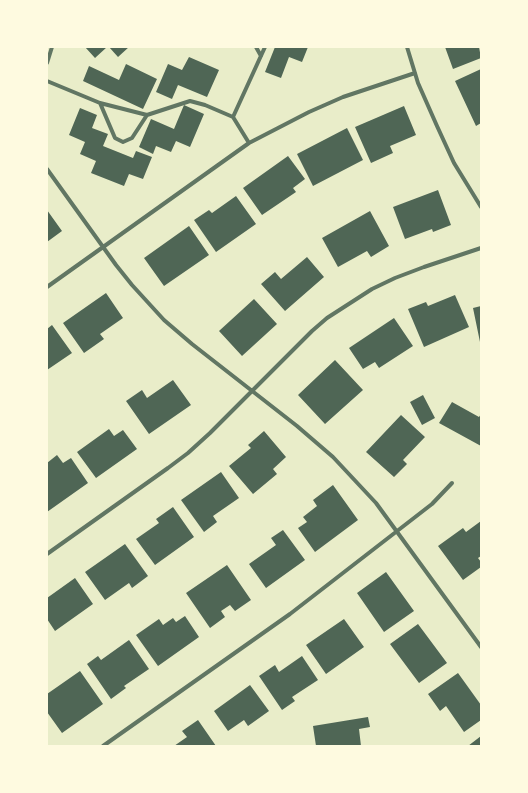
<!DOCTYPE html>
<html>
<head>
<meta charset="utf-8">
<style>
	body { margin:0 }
	#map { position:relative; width:528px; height:793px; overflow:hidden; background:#e9edc9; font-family:"Archivo Narrow",sans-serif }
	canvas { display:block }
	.frame { position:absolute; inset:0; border:48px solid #fefae0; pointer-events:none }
</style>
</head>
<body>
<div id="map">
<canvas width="528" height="793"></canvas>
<div class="frame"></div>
</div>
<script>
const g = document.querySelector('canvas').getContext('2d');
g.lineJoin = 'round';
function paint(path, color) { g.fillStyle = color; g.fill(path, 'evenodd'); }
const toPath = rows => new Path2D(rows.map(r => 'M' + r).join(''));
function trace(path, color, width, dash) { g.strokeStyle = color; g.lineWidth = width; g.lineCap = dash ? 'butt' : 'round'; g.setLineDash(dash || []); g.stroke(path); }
const building = toPath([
	[85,47,107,47,95,58],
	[109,47,129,47,118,57],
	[275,47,308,47,302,62,289,57,281,78,265,72],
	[445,47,479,47,481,58,453,69],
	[189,57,219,70,207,97,178,85,172,99,156,92,168,64,182,70],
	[126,64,157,79,143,109,83,81,89,66,119,80],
	[481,69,481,123,476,126,455,81],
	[184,105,204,114,190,147,176,141,171,152,156,146,153,154,139,147,151,119,174,129],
	[404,106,416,135,390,146,393,153,371,163,355,127],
	[80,108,97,115,92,128,108,134,103,146,133,158,136,151,152,157,143,179,129,174,124,186,91,173,96,161,80,154,85,142,69,135],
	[347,128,363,160,313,186,297,154],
	[288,156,305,179,293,188,296,192,262,215,243,188],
	[438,190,451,225,433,232,432,229,405,239,393,207],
	[236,196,256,224,216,252,194,220,209,210,212,213],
	[47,210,62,231,47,242],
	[370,211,389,246,371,257,367,251,338,267,322,238],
	[189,226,209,255,164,286,144,258],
	[307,257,324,277,285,311,261,284,275,272,281,279],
	[106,293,123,318,100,334,104,339,84,353,63,323],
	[455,295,469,327,424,347,408,309,426,302,428,306],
	[254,299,277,324,242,356,219,331],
	[481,306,481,342,480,342,473,308],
	[394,318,413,346,379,368,375,362,363,369,349,348],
	[52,325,72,353,47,370,47,329],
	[335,360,363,390,325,424,298,395],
	[173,380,191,405,149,434,126,401,142,390,147,398],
	[423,395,435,418,422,425,410,402],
	[452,402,479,417,481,414,481,446,439,423],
	[401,415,425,437,403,460,407,464,394,477,366,452],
	[109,429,114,436,123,430,137,449,96,478,77,452],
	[264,431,286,457,273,469,277,474,253,494,229,466,251,448,248,445],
	[57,455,63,463,71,458,88,483,47,512,47,463],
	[221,472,239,498,213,516,217,522,204,532,181,500],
	[333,485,358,520,315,552,298,528,307,522,303,517,317,506,313,500],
	[173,507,194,537,155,565,136,539,159,523,156,519],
	[481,521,481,556,478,558,481,562,481,567,463,580,438,546,463,528,466,532],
	[283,530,305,560,266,588,249,564,276,545,271,538],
	[125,544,148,576,132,588,129,583,105,600,85,572],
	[227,565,251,600,235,611,230,605,221,611,225,617,210,628,186,593],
	[386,572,414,611,384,632,357,593],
	[75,578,93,604,55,631,47,619,47,598],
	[185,616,199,637,158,666,136,635,159,619,163,625,173,618,176,622],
	[344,619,364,647,326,674,306,645],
	[418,624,447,663,419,683,390,644],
	[129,640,149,669,124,686,126,688,111,699,87,664,98,656,101,660],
	[302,656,318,680,292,697,295,701,282,710,259,676,275,665,279,672],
	[80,671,103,704,62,733,47,712,47,694],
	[458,673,481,705,481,720,464,732,446,706,440,711,428,694],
	[250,685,269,711,248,726,244,720,228,731,214,711],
	[368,717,370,727,359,729,361,746,316,746,313,726],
	[198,720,216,746,174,746,187,737,182,731],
	[481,736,481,746,468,746]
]);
const minor = toPath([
	[256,47,261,56],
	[407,47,418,83,437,126,454,163,481,207],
	[47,63,52,47],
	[47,81,100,103,147,115,190,101,205,105,233,117,249,143],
	[100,103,115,138,123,142,132,138,147,115],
	[233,117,265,47],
	[47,169,116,265,132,285,164,320,192,344,297,426,333,457,376,503,481,647],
	[47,287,249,143,309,112,343,97,415,73],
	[47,554,168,468,188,453,210,433,312,331,327,318,372,289,395,278,424,267,481,248],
	[103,746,290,614,432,504,452,483]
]);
paint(building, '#4f6655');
trace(minor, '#617663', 4);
</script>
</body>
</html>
